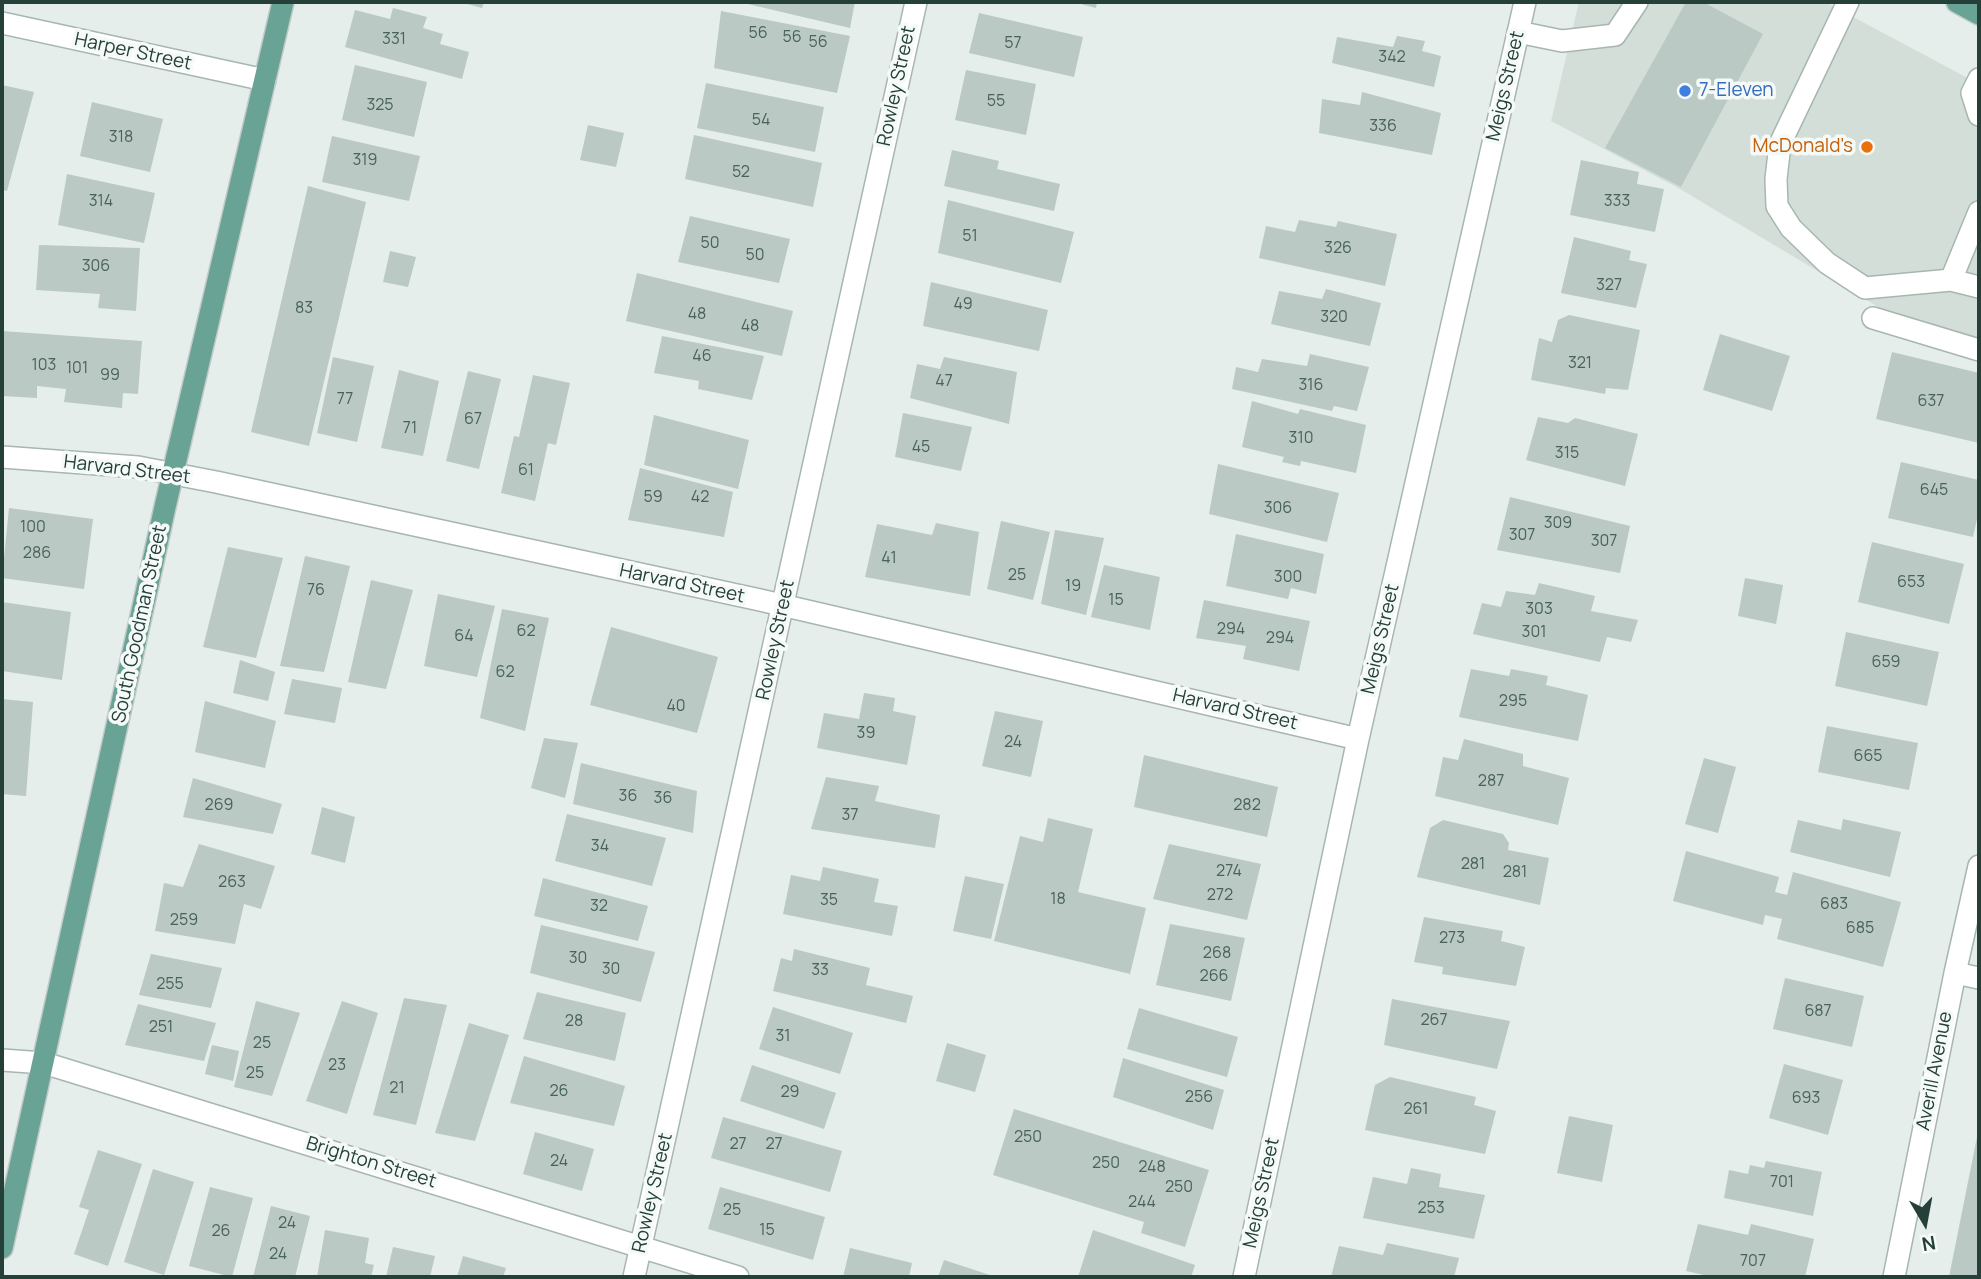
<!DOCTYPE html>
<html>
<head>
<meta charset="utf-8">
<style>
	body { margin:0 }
	#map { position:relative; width:1981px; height:1279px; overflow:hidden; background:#e5eeea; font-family:Manrope,sans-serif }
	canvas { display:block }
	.frame { position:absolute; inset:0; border:4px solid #244039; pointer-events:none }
	.north { position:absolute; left:1890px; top:1188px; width:70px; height:70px; -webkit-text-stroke:5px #f5faf8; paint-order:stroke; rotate:170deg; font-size:19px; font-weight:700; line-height:28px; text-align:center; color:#244039 }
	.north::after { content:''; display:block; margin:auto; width:24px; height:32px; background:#244039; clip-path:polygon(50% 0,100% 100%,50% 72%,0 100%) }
</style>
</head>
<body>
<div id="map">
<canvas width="1981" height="1279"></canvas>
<div class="frame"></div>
<div class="north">N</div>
</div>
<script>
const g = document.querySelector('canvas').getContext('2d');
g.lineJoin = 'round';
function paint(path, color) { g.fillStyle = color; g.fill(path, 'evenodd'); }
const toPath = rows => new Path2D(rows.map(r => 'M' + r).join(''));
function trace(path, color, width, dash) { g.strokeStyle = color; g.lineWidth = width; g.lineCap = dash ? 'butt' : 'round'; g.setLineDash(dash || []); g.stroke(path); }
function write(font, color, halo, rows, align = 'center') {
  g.font = font + ' Manrope,sans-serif'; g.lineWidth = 7; g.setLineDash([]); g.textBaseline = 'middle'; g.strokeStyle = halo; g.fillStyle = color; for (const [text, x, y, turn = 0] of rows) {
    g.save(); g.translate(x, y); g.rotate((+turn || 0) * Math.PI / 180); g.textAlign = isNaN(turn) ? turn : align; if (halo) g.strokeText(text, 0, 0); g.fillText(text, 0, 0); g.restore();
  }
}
const built = toPath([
	[1579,2,1825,2,1979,84,1979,338,1890,314,1680,189,1551,121]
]);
const building = toPath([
	[460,2,484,2,482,8],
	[739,2,855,2,850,28],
	[1073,2,1097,2,1096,8],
	[1686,2,1703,2,1763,34,1681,187,1605,148],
	[393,8,427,17,423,28,443,34,440,44,469,52,462,79,345,47,355,10,390,19],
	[721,11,850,36,837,93,714,68],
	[979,13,1083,37,1074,77,969,53],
	[1397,36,1425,41,1422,51,1441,56,1434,87,1332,63,1337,37,1393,47],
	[355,65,427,82,414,137,342,120],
	[966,70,1036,84,1026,135,955,120],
	[706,83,824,107,815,152,697,128],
	[2,85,34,92,7,191,2,190],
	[1362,92,1441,113,1432,155,1319,133,1322,99,1360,105],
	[92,102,163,119,150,172,80,156],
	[588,125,624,133,616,167,580,160],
	[694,135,822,163,813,207,685,179],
	[332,136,420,156,409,201,322,182],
	[952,150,999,161,997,169,1060,184,1054,211,944,186],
	[1581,160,1639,172,1637,184,1664,189,1655,232,1570,215],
	[67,174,155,193,144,243,58,225],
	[308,186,366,202,309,446,251,432],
	[948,200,1074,232,1061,283,938,253],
	[690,216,790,239,779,283,678,262],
	[1299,220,1336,227,1338,221,1397,234,1385,286,1259,258,1266,226,1295,232],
	[1574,237,1631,251,1629,260,1647,264,1636,308,1561,293],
	[39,245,140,248,136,311,98,308,100,294,36,290],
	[390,251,416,257,408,287,383,282],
	[637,273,793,311,782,356,626,321],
	[931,282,1048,310,1039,351,923,326],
	[1326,289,1381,303,1370,346,1271,324,1279,291,1322,299],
	[1569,315,1640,330,1628,390,1606,388,1605,394,1531,380,1539,338,1552,342,1558,320],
	[2,331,142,341,138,394,123,393,122,408,64,402,66,389,37,386,37,398,2,396],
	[1720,334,1790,356,1772,411,1703,390],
	[662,336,764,356,752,400,698,389,699,381,654,373],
	[1892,352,1979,373,1979,443,1876,419],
	[1310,354,1369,367,1357,411,1334,406,1332,411,1232,389,1236,367,1258,372,1262,359,1307,366],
	[333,357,374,366,357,442,317,433],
	[944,357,1017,372,1009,424,910,398,917,364,940,369],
	[399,370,439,381,423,456,381,448],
	[468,371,501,379,479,469,446,461],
	[533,375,570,383,556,445,548,443,535,501,501,493,514,436,519,437],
	[1252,401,1298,414,1300,409,1366,425,1356,473,1301,461,1300,466,1282,462,1284,457,1242,447],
	[903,413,972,427,961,471,895,457],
	[654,415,749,440,738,489,644,465],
	[1538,417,1568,423,1575,418,1638,434,1625,486,1526,460],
	[1901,462,1979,480,1979,510,1973,537,1888,518],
	[1218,464,1339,493,1327,542,1209,514],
	[640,468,733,492,724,537,628,520],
	[1510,497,1630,526,1620,573,1497,550],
	[9,508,93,519,84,589,2,578],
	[1001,521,1050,532,1033,600,987,589],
	[936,523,979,532,970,596,865,577,877,524,932,535],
	[1055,530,1104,538,1086,615,1041,604],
	[1236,534,1324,554,1316,594,1291,588,1288,599,1226,586],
	[1872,542,1964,564,1949,624,1858,602],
	[228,547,283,558,256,658,203,647],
	[305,556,350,566,324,672,280,666],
	[1104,565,1160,577,1150,630,1091,617],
	[1745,578,1783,585,1776,624,1738,616],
	[371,580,413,590,386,689,348,682],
	[1539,583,1595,596,1591,611,1638,620,1631,642,1607,637,1600,662,1473,634,1482,603,1501,607,1506,591,1535,595],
	[438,594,495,606,477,677,424,666],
	[1204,600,1310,621,1299,671,1243,659,1246,646,1196,638],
	[2,602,71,612,62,680,2,671],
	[502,609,549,618,525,731,480,718],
	[611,627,718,657,697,733,590,705],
	[1846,632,1939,652,1927,706,1835,686],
	[240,660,275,672,268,701,233,693],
	[1471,669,1509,676,1511,669,1548,676,1546,685,1588,695,1578,741,1459,717],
	[292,679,342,688,335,723,284,714],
	[864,693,895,698,893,711,916,716,907,765,817,748,824,713,859,719],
	[2,699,33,702,26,796,2,794],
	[205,701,276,721,265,768,195,752],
	[995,711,1043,721,1031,777,982,766],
	[1827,726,1918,743,1909,790,1818,772],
	[544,738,578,743,565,798,531,788],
	[1464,739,1523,754,1523,766,1569,778,1558,825,1435,796,1443,757,1458,760],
	[1144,755,1278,787,1267,837,1134,807],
	[1704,758,1736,767,1718,833,1685,824],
	[581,763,697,791,693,833,573,804],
	[826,777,879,786,875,801,940,815,935,848,811,829],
	[193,778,282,804,273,834,183,817],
	[322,807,355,817,345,863,311,854],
	[567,814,666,838,652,886,555,861],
	[1048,818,1093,829,1078,892,1146,908,1130,974,994,941,1020,836,1043,842],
	[1843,819,1901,832,1890,877,1790,852,1798,820,1841,830],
	[1443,820,1503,834,1509,843,1508,850,1549,858,1540,905,1417,877,1430,828],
	[199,844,275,866,261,909,244,904,235,944,155,931,164,883,183,887],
	[1169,844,1261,864,1247,920,1153,899],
	[1686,851,1779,877,1775,892,1787,895,1793,872,1901,902,1883,967,1777,939,1782,919,1765,915,1763,925,1673,901],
	[823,867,879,879,874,902,898,906,892,936,783,914,791,875,820,881],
	[965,876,1004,884,991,939,953,931],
	[543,878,648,906,638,941,534,916],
	[1424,917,1503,931,1501,941,1525,947,1516,986,1442,974,1443,967,1414,962],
	[1170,924,1245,938,1231,1001,1156,985],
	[541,925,655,952,641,1002,530,973],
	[794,949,870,968,866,985,913,996,906,1023,773,991,781,958,792,961],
	[151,954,222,968,211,1008,139,995],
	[1785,978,1864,996,1852,1047,1773,1029],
	[537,992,626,1013,615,1061,523,1039],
	[404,998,447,1005,416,1125,373,1115],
	[1392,999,1510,1021,1497,1069,1384,1045],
	[256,1001,300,1013,272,1096,234,1087],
	[342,1001,378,1013,347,1114,306,1101],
	[138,1004,216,1023,204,1061,125,1045],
	[773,1007,853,1033,840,1074,759,1049],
	[1139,1008,1238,1037,1227,1077,1127,1049],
	[469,1023,509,1035,475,1141,435,1133],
	[947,1043,986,1055,975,1092,936,1081],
	[212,1045,239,1051,233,1081,205,1074],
	[524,1056,625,1086,614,1126,510,1103],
	[1123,1058,1224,1090,1213,1130,1113,1097],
	[1784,1064,1843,1080,1828,1135,1769,1118],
	[752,1065,836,1093,824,1129,740,1101],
	[1390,1077,1476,1097,1474,1105,1496,1111,1485,1154,1365,1130,1375,1085],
	[1014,1109,1209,1170,1185,1247,1141,1233,1144,1222,993,1175],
	[1569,1116,1613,1125,1602,1182,1557,1173],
	[723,1117,842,1151,830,1192,711,1158],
	[535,1132,594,1149,582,1191,523,1174],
	[1978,1132,1979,1277,1949,1277],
	[98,1150,142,1164,108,1266,74,1254,89,1210,79,1207],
	[1766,1161,1822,1172,1813,1216,1724,1198,1729,1170,1748,1174,1750,1165,1764,1168],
	[1411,1168,1441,1174,1439,1187,1485,1195,1474,1239,1363,1218,1373,1177,1407,1184],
	[153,1169,194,1182,164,1275,124,1262],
	[210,1187,253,1198,232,1277,189,1266],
	[720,1187,825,1217,813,1260,708,1229],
	[271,1206,310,1216,295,1277,253,1277],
	[1698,1224,1748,1235,1751,1224,1814,1239,1805,1277,1713,1277,1686,1271],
	[325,1230,369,1238,365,1263,374,1265,371,1277,317,1277],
	[1093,1230,1195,1265,1191,1277,1078,1277],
	[1387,1243,1459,1258,1454,1277,1331,1277,1339,1246,1383,1255],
	[393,1247,435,1256,430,1277,386,1277],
	[850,1248,912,1263,909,1277,843,1277],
	[463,1256,506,1268,503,1277,457,1277],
	[944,1260,996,1277,938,1277]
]);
const minor = toPath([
	[1848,2,1780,144,1776,179,1777,206,1791,228,1827,263,1865,288,1951,280,1979,287],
	[2,23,265,80],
	[1518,32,1562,41,1615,35,1637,2],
	[1979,79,1972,93,1979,115],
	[1951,280,1979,212],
	[1873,318,1979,350],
	[2,457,138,467,216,482,760,600,1358,739],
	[1955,973,1979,978],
	[2,1060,44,1063,738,1277],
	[634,1277,916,2],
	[1244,1277,1358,739,1525,2],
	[1894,1277,1955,973,1979,866]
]);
const major = toPath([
	[1957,2,1979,14],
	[2,1248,165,507,283,2]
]);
const markers = [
	[1685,91,7,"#3f7fe0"],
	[1867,147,7,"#e8710a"]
];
const numberNames = [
	["56",758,34],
	["56",792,38],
	["331",394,40],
	["56",818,43],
	["57",1013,44],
	["342",1392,58],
	["55",996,102],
	["325",380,106],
	["54",761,121],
	["336",1383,127],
	["318",121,138],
	["319",365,161],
	["52",741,173],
	["314",101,202],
	["333",1617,202],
	["51",970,237],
	["50",710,244],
	["326",1338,249],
	["50",755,256],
	["306",96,267],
	["327",1609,286],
	["49",963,305],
	["83",304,309],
	["48",697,315],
	["320",1334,318],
	["48",750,327],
	["46",702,357],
	["321",1580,364],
	["103",44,366],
	["101",77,369],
	["99",110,376],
	["47",944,382],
	["316",1311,386],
	["77",345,400],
	["637",1931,402],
	["67",473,420],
	["71",410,429],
	["310",1301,439],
	["45",921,448],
	["315",1567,454],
	["61",526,471],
	["645",1934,491],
	["59",653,498],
	["42",700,498],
	["306",1278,509],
	["309",1558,524],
	["100",33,528],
	["307",1522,536],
	["307",1604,542],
	["286",37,554],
	["41",889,559],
	["25",1017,576],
	["300",1288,578],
	["653",1911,583],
	["19",1073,587],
	["76",316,591],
	["15",1116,601],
	["303",1539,610],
	["294",1231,630],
	["62",526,632],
	["301",1534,633],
	["64",464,637],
	["294",1280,639],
	["659",1886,663],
	["62",505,673],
	["295",1513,702],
	["40",676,707],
	["39",866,734],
	["24",1013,743],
	["665",1868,757],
	["287",1491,782],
	["36",628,797],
	["36",663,799],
	["269",219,806],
	["282",1247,806],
	["37",850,816],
	["34",600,847],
	["281",1473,865],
	["274",1229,872],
	["281",1515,873],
	["263",232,883],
	["272",1220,896],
	["18",1058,900],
	["35",829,901],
	["683",1834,905],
	["32",599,907],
	["259",184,921],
	["685",1860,929],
	["273",1452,939],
	["268",1217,954],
	["30",578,959],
	["30",611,970],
	["33",820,971],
	["266",1214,977],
	["255",170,985],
	["687",1818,1012],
	["267",1434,1021],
	["28",574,1022],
	["251",161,1028],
	["31",783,1037],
	["25",262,1044],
	["23",337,1066],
	["25",255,1074],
	["21",397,1089],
	["26",559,1092],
	["29",790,1093],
	["256",1199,1098],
	["693",1806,1099],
	["261",1416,1110],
	["250",1028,1138],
	["27",738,1145],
	["27",774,1145],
	["24",559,1162],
	["250",1106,1164],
	["248",1152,1168],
	["701",1782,1183],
	["250",1179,1188],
	["244",1142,1203],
	["253",1431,1209],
	["25",732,1211],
	["24",287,1224],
	["15",767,1231],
	["26",221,1232],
	["24",278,1255],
	["707",1753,1262]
];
const streetNames = [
	["Harper Street",133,52,12],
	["Rowley Street",897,86,-78],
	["Meigs Street",1506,86,-77],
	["Harvard Street",127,470,7],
	["Harvard Street",682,584,12],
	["South Goodman Street",140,624,-78],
	["Meigs Street",1381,639,-77],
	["Rowley Street",776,640,-78],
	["Harvard Street",1235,710,13],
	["Averill Avenue",1935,1071,-79],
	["Brighton Street",371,1163,17],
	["Rowley Street",653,1193,-77],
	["Meigs Street",1262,1193,-78]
];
const shopNames = [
	["7-Eleven",1699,91]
];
const foodNames = [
	["McDonald's",1853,147]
];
paint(built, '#d3ded9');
paint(building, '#bac9c3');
trace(minor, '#a7b6b1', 24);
trace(major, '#c2cac8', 24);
trace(minor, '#fff', 21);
trace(major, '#69a395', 21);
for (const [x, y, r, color] of markers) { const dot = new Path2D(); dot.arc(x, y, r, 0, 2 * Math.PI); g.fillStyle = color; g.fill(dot); trace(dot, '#f5faf8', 2.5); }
write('16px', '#4a625c', null, numberNames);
write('19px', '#244039', '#f5faf8', streetNames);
write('19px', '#366cbe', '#f5faf8', shopNames, 'left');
write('19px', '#c56008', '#f5faf8', foodNames, 'right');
</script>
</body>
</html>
